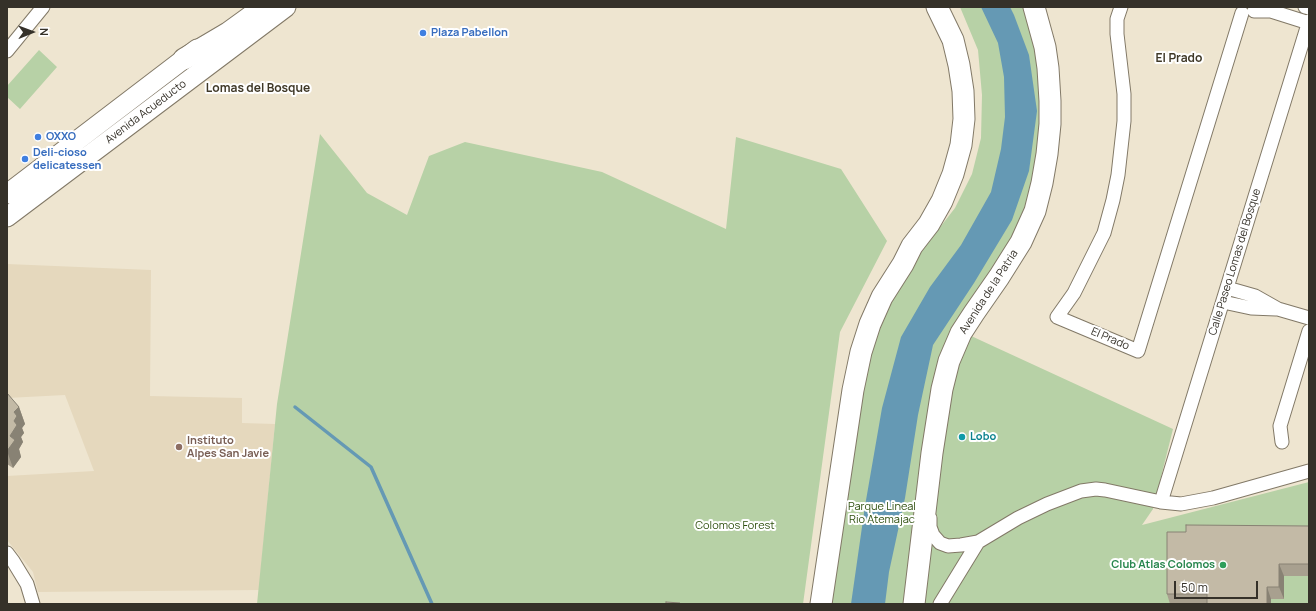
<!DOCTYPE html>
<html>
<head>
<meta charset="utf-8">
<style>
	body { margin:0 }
	#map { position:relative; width:1316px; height:611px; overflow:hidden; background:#eee5d0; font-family:Manrope,sans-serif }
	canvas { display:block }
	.frame { position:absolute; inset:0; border:8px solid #353129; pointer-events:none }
	.north { position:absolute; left:12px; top:12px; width:40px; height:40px; -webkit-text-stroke:3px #fff; paint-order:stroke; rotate:89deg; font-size:11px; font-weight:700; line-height:16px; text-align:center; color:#353129 }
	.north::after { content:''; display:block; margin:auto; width:14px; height:18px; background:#353129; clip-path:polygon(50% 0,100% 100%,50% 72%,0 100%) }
	.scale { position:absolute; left:1174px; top:581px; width:84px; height:18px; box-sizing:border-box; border:2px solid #353129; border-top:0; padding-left:5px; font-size:12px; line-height:14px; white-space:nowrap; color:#353129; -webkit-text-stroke:3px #fff; paint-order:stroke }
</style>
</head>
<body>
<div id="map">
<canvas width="1316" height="611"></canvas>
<div class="frame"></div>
<div class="north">N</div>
<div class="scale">50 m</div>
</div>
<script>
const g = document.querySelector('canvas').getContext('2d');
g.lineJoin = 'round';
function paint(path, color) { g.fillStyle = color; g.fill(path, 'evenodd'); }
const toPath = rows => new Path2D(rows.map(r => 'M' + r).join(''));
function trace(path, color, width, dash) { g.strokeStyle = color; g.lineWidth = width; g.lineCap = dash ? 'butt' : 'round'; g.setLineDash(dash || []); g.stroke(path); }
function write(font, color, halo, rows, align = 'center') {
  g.font = font + ' Manrope,sans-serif'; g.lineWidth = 4; g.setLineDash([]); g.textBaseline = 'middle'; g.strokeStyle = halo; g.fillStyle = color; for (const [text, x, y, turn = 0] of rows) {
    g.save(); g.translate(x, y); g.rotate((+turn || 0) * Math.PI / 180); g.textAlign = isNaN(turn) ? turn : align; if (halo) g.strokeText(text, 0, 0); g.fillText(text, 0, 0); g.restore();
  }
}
const built = toPath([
	[7,264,151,270,150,396,242,398,242,423,275,424,259,590,38,592,33,572,7,540,7,476,94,471,65,395,7,398]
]);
const green = toPath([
	[960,7,1033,7,1049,101,1021,234,952,342,911,604,831,604,867,352,889,296,913,262,955,208,972,174,981,138,982,95,978,50],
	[39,50,57,67,20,109,7,97,7,86],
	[320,134,367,193,407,215,429,156,465,142,602,172,726,229,736,137,841,169,887,241,840,332,803,604,257,604,277,404],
	[969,335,1173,429,1153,509,1142,525,1309,482,1309,604,919,604,948,399]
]);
const water = toPath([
	[981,7,1010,7,1014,15,1029,55,1037,111,1029,171,1012,220,974,283,933,345,918,415,905,498,889,572,885,604,851,604,865,506,882,408,901,337,930,287,961,245,991,192,1001,149,1005,117,1004,77,998,43]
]);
const stream = toPath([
	[295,407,371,467,432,604]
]);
const minor = toPath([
	[1121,7,1117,19,1117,34,1124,94,1124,121,1118,175,1113,200,1104,233,1074,293,1057,317,1138,351,1242,13],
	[1305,7,1309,8],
	[1254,11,1271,11,1309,23],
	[7,51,43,7],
	[1227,288,1255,296,1278,309,1309,318],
	[1223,302,1251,308,1276,309],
	[1282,442,1280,426,1309,331],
	[1161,502,1309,21],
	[930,518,930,527,933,535,940,543,948,546,961,545,978,542,1018,518,1047,504,1081,491,1096,489,1105,490,1161,502,1181,504,1213,498,1309,471],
	[7,553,13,561,27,584,33,604],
	[940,604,978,542]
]);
const secondary = toPath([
	[7,194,197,49],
	[7,217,286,7]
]);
const primary = toPath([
	[184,59,228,33,264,7],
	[821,604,853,390,861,352,870,324,882,297,903,264,912,246,929,224,942,201,953,174,961,145,964,119,963,91,959,65,953,40,937,7],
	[914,604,932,453,942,389,949,361,961,333,974,313,999,277,1021,242,1035,211,1042,183,1047,154,1050,124,1050,101,1048,68,1045,47,1034,7]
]);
const wall = toPath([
	[7,393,19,407,25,424,22,428,24,433,21,437,23,442,19,449,21,457,13,468,7,464],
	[1309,526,1309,576,1284,576,1284,599,1271,599,1271,604,1170,604,1167,594,1186,532]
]);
const shadedWall = toPath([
	[19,407,25,424,22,428,24,433,21,437,23,442,19,449,21,457,13,468,7,451,14,412],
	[1279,564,1284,576,1284,599,1279,587],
	[1267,587,1271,599,1271,604,1267,604]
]);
const building = toPath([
	[7,393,19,407,14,412,17,416,14,421,17,425,10,436,15,440,7,451,7,393],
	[1186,525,1309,526,1309,574,1309,564,1279,564,1279,587,1267,587,1267,604,1207,604,1207,594,1167,594,1167,532,1186,532,1186,525],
	[666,602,680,603,680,604,666,604,666,602]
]);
const markers = [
	[423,33,4,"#3f7fe0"],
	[38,137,4,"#3f7fe0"],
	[25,159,4,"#3f7fe0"],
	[962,437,4,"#0f9aa8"],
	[179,447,4,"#8d6e63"],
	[1223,565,4,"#2e9e5b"]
];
const shopNames = [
	["Plaza Pabellon",431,33],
	["OXXO",46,137],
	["Deli-cioso",33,153],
	["delicatessen",33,166]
];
const streetNames = [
	["Avenida Acueducto",146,112,-37],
	["Calle Paseo Lomas del Bosque",1235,262,-73],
	["Avenida de la Patria",989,292,-57],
	["El Prado",1110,339,23]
];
const cultureNames = [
	["Lobo",970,437]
];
const educationNames = [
	["Instituto",187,441],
	["Alpes San Javie",187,454]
];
const parkNames = [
	["Parque Lineal",882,507],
	["Rio Atemajac",882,520],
	["Colomos Forest",735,526]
];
const leisureNames = [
	["Club Atlas Colomos",1215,565]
];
const neighbourhoodNames = [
	["El Prado",1179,59],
	["Lomas del Bosque",258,89]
];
paint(built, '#e5d8bd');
paint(green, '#b7d1a6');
paint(water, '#6599b4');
trace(stream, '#6599b4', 3.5);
trace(minor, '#827967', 15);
trace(secondary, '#827967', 21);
trace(primary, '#827967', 23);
trace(minor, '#fff', 13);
trace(secondary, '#fff', 19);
trace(primary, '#fff', 21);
paint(wall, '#a8a08f');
paint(shadedWall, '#888274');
paint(building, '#c3baa6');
trace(building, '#888274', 1);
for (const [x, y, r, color] of markers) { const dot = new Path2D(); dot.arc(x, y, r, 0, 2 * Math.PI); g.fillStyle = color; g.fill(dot); trace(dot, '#fff', 1.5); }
write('bold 11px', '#366cbe', '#fff', shopNames, 'left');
write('11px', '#353129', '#fff', streetNames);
write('bold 11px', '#0d838f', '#fff', cultureNames, 'left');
write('bold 11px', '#785e54', '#fff', educationNames, 'left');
write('11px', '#2e4f0e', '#fff', parkNames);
write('bold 11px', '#27864d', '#fff', leisureNames, 'right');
write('bold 12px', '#3f3827', '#fff', neighbourhoodNames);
</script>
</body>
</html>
